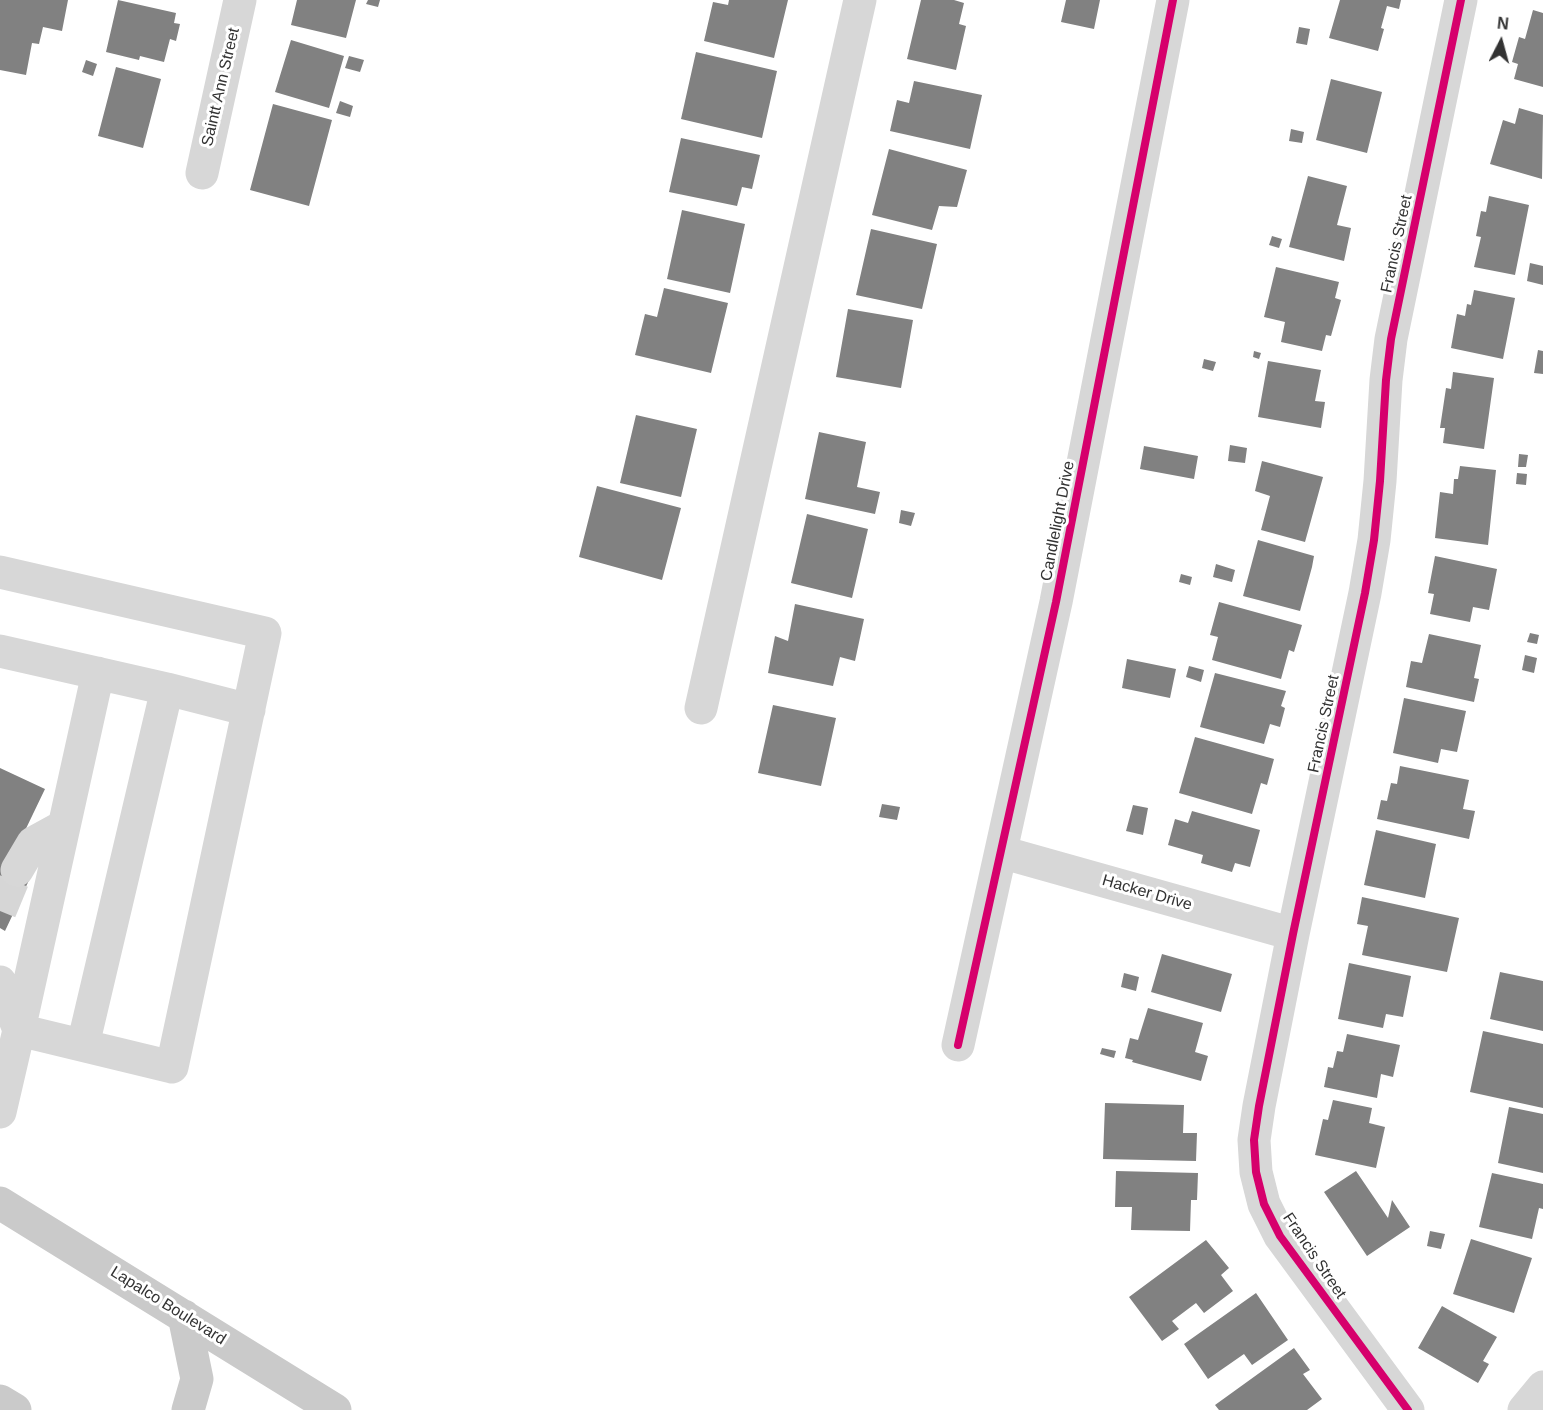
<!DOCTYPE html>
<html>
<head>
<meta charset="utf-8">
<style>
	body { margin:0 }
	#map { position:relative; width:1543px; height:1410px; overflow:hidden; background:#fff; font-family:Arial,sans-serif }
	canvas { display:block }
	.north { position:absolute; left:1471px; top:12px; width:60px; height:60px; -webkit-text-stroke:4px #fff; paint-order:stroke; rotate:6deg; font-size:16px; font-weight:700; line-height:24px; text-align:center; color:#333 }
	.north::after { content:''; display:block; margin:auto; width:21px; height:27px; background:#333; clip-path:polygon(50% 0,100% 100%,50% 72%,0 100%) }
</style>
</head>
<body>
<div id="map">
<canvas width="1543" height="1410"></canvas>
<div class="north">N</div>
</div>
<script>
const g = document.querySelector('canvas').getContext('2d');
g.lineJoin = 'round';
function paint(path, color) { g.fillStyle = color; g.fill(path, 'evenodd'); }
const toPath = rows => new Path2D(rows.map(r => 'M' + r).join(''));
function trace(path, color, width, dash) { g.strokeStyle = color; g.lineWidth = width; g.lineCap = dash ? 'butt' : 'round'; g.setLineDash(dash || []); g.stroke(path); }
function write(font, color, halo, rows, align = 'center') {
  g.font = font + ' Arial,sans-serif'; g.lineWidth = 6; g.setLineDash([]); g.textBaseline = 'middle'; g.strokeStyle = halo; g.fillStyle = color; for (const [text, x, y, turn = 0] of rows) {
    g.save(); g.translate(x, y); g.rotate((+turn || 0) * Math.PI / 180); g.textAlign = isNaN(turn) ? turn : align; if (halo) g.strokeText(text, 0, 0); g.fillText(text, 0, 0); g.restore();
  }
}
const building = toPath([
	[0,0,68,0,62,31,43,27,39,44,32,43,26,75,0,70],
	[118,0,176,13,174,23,180,24,176,41,170,39,164,62,140,56,139,60,106,52],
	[297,0,356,0,346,38,291,25],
	[368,0,380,0,378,7,366,4],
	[729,0,788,0,774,58,704,41,713,2,728,5],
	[921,0,954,0,964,3,959,24,966,26,956,70,907,59],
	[1066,0,1100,0,1094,29,1061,22],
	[1340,0,1401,0,1399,9,1387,6,1381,28,1384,29,1378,51,1329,38],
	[1533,10,1543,13,1543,87,1514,79,1518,64,1512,62,1519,37,1525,39],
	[1299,27,1310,29,1307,45,1296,43],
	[291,40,344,56,329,108,275,92],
	[696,52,777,71,762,138,681,119],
	[349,56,364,60,360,72,345,68],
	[86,60,97,64,93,76,82,72],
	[116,67,161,79,143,148,98,136],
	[1331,79,1382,92,1367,153,1316,140],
	[914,81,982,95,970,149,890,131,897,100,909,103],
	[340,101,353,106,350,117,336,113],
	[273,104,332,120,309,206,250,190],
	[1519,108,1543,115,1542,179,1490,164,1503,120,1515,124],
	[1291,129,1304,132,1302,143,1289,141],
	[681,138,760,155,752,189,742,187,737,206,669,192],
	[889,149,967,170,957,207,939,206,932,230,872,215],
	[1308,176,1347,186,1337,225,1351,228,1344,261,1289,247],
	[1489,196,1529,205,1515,275,1474,267,1481,237,1476,236,1481,211,1486,212],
	[682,210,745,224,730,293,667,279],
	[871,229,937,244,922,309,856,295],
	[1272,236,1282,239,1279,248,1269,245],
	[1530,263,1543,266,1543,285,1527,281],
	[1276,267,1339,282,1335,298,1341,300,1331,336,1326,335,1322,351,1281,342,1285,322,1264,317],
	[664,288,728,303,711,373,635,355,645,314,657,317],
	[1474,290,1515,298,1503,359,1451,348,1457,314,1465,316,1467,304,1471,305],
	[848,309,913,320,901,388,836,377],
	[1538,350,1543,351,1543,374,1534,373],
	[1254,351,1261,353,1259,359,1253,357],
	[1204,359,1216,362,1213,371,1202,368],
	[1268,361,1321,370,1315,401,1325,402,1321,428,1258,417],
	[1453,372,1494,378,1484,449,1443,443,1445,428,1440,428,1446,388,1451,389],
	[636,415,697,429,681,497,620,483],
	[819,432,866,442,857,487,880,492,875,514,805,499],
	[1230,445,1247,448,1245,463,1228,461],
	[1144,446,1198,456,1194,479,1140,469],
	[1519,454,1528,455,1526,467,1518,467],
	[1262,461,1323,477,1305,542,1261,530,1270,496,1255,491],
	[1460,466,1496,470,1488,545,1435,538,1440,492,1453,494,1454,479,1458,479],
	[1517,473,1527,474,1526,485,1516,484],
	[597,486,681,508,662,580,579,557],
	[901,510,915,513,911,526,899,523],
	[807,514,868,529,852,598,791,583],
	[1258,540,1314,556,1312,567,1300,611,1243,596],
	[1435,556,1497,569,1489,610,1473,607,1470,622,1430,614,1434,594,1428,593],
	[1216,564,1235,570,1232,582,1213,577],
	[1181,574,1192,577,1190,585,1179,582],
	[1219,602,1302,625,1294,652,1289,650,1281,679,1212,660,1218,637,1210,635],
	[795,604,864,619,855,661,840,657,833,686,768,673,775,636,788,641],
	[1530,633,1539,635,1537,644,1527,642],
	[1429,634,1481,645,1474,678,1479,679,1474,702,1406,687,1411,661,1422,663],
	[1525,655,1537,658,1534,673,1522,670],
	[1127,659,1176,669,1170,698,1122,688],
	[1189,666,1204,670,1201,682,1186,677],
	[1215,673,1286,691,1281,706,1285,708,1280,727,1270,724,1264,744,1200,727],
	[1404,698,1466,711,1457,752,1441,749,1438,763,1393,753],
	[773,705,836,718,821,786,758,773],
	[1195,737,1274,759,1267,785,1261,783,1252,814,1179,793],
	[1400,766,1469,780,1463,809,1475,811,1469,839,1377,819,1381,800,1387,801,1391,783,1397,784],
	[0,768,45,789,8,866,31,876,5,931,0,928],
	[882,804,900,807,897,820,879,817],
	[1133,805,1148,808,1143,835,1126,831],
	[1192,811,1260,830,1250,867,1235,863,1232,872,1201,863,1203,855,1168,845,1175,819,1188,823],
	[1376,830,1436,844,1425,898,1364,885],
	[1362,897,1459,918,1447,972,1362,955,1368,926,1357,924],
	[1162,954,1232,974,1221,1012,1151,992],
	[1349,963,1411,976,1403,1017,1386,1014,1383,1028,1338,1019],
	[1500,972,1543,981,1543,1031,1490,1019],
	[1124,973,1139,977,1136,991,1121,987],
	[1148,1008,1203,1023,1195,1052,1208,1056,1201,1081,1132,1062,1133,1060,1125,1058,1130,1038,1138,1040],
	[1483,1031,1543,1044,1543,1108,1470,1092],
	[1347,1034,1400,1045,1393,1077,1381,1074,1377,1098,1324,1087,1328,1067,1333,1068,1337,1051,1343,1052],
	[1102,1048,1116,1051,1114,1058,1100,1054],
	[1333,1100,1372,1108,1369,1123,1385,1127,1376,1168,1315,1155,1323,1119,1328,1120],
	[1105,1103,1184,1105,1183,1133,1197,1133,1196,1161,1103,1159],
	[1509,1107,1543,1114,1543,1173,1498,1163],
	[1116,1171,1198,1173,1197,1200,1191,1200,1190,1231,1131,1230,1132,1207,1115,1207],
	[1356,1171,1388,1218,1392,1200,1410,1227,1367,1256,1324,1192],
	[1492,1173,1543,1184,1543,1209,1539,1208,1532,1239,1479,1227],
	[1430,1231,1445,1234,1441,1249,1427,1246],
	[1471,1239,1532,1258,1514,1313,1453,1294],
	[1206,1240,1229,1268,1221,1275,1233,1291,1204,1313,1196,1303,1172,1321,1179,1329,1162,1341,1129,1297],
	[1256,1293,1288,1340,1252,1365,1244,1354,1208,1379,1184,1344],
	[1442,1306,1497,1337,1483,1361,1489,1364,1478,1383,1418,1348],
	[1294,1348,1310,1370,1303,1374,1322,1399,1307,1410,1219,1410,1215,1405]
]);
const minorTunnel = toPath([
	[0,911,17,870]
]);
const minor = toPath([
	[202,173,240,0],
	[0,572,265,633,172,1067,19,1030,0,1112],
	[0,651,167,689,83,1045],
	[167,689,249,710],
	[701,708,860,0],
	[1001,852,1293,934],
	[17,870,33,843,64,826],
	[0,982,19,1030],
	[19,1030,98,673],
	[958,1045,1056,602,1173,0],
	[1408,1410,1280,1236,1264,1204,1256,1172,1254,1140,1259,1106,1293,934,1365,593,1374,540,1380,481,1386,380,1391,339,1461,0],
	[1524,1410,1543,1387]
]);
const major = toPath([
	[0,1203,335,1410],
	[184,1316,197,1379,188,1410],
	[0,1401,15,1410]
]);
const cycleway = toPath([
	[958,1045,1056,602,1173,0],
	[1408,1410,1280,1236,1264,1204,1256,1172,1254,1140,1259,1106,1293,934,1365,593,1374,540,1380,481,1386,380,1391,339,1461,0]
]);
const streetNames = [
	["Saintt Ann Street",221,87,-77],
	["Francis Street",1397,244,-78],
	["Candlelight Drive",1058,521,-79],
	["Francis Street",1324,724,-78],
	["Hacker Drive",1147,893,16],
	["Francis Street",1314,1256,56],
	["Lapalco Boulevard",168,1306,32]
];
paint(building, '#818181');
trace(minorTunnel, '#d6d6d6', 33, [33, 16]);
trace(minor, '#d7d7d7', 33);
trace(major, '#cacaca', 33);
trace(cycleway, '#d6006c', 8);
write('16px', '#333', '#fff', streetNames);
</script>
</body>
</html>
